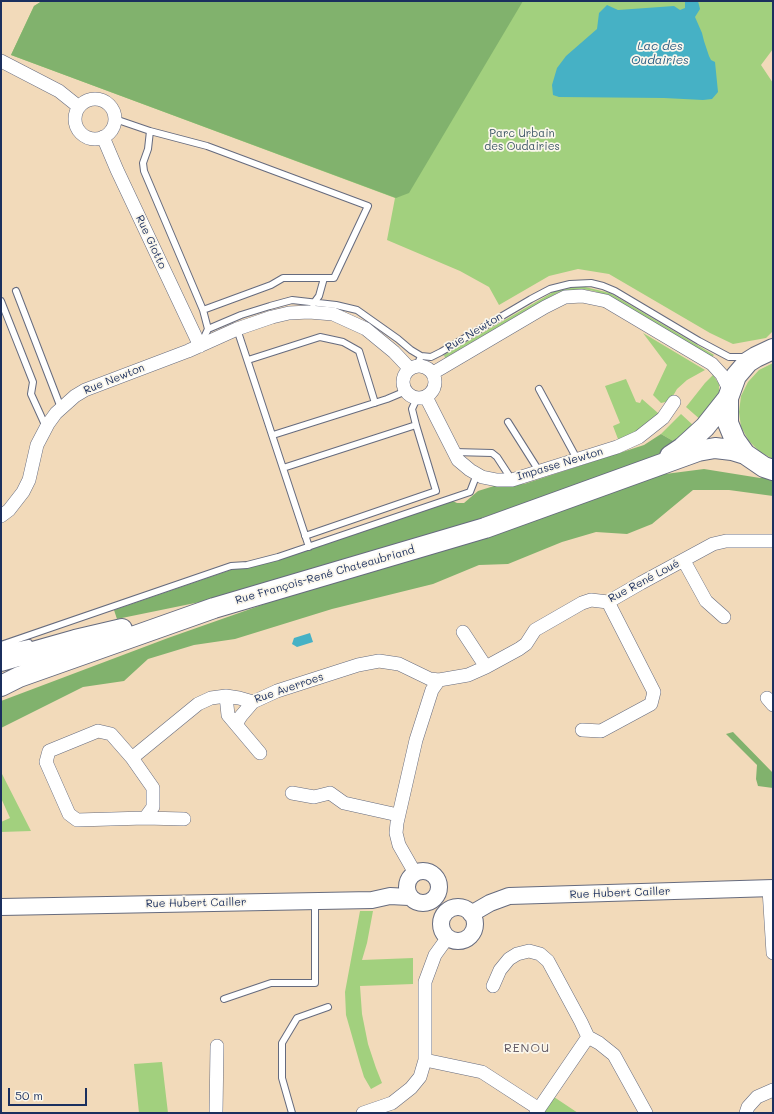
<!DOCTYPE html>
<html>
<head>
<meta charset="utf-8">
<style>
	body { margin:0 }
	#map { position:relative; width:774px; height:1114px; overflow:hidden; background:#f2daba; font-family:Mali,sans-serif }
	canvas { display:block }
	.frame { position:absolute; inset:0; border:2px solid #1b2f5e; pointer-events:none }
	.scale { position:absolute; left:8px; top:1088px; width:79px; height:18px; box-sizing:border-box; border:2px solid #1b2f5e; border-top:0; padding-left:5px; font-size:12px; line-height:14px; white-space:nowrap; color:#1b2f5e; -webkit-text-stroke:3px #fbf7ec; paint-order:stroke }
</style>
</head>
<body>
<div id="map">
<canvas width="774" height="1114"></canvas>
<div class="frame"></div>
<div class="scale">50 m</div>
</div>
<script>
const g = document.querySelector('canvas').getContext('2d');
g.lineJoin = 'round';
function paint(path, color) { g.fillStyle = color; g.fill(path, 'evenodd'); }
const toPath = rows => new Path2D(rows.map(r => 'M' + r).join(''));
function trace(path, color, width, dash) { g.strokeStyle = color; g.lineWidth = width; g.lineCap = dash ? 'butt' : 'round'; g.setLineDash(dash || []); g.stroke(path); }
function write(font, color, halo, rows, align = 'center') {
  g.font = font + ' Mali,sans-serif'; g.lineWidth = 3.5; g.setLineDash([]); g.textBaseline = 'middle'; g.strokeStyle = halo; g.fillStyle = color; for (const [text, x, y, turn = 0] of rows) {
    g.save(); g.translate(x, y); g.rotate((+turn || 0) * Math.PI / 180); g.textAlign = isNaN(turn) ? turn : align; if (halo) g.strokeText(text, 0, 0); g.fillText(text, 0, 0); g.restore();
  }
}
const green = toPath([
	[42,1,773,1,773,49,761,65,773,83,773,331,766,338,733,344,710,333,609,274,578,269,549,276,499,305,489,287,460,271,387,240,395,198,11,55,34,6],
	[581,286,610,293,714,355,712,357,610,297,594,291,582,289,559,292,527,310,445,358,444,355,555,291],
	[643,333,705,370,687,380,677,389,670,401,661,403,653,395,667,365],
	[773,363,773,459,760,452,749,441,741,427,739,412,741,396,748,382,759,370],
	[713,375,719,384,719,394,702,421,686,407,705,383],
	[626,379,636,402,640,403,642,399,658,413,657,418,621,441,618,439,613,426,620,423,605,386],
	[681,414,694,426,675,442,661,434],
	[1,772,31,831,1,832,1,822,10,818,1,798],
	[360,911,373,911,367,943,362,960,413,958,413,984,360,986,362,1014,368,1044,376,1068,382,1083,371,1089,364,1077,360,1064,346,1015,345,992],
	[162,1062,168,1113,139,1113,134,1064],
	[554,1097,578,1113,543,1113]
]);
const forest = toPath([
	[42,1,523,1,409,193,396,198,11,55,34,6],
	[661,434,675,442,652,459,470,522,341,564,239,594,117,619,114,610,242,566,446,498,457,503,464,503,478,491,494,486,524,484,644,445],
	[704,469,760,478,773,478,773,496,729,490,693,490,652,524,627,534,596,532,562,542,508,564,479,565,433,584,332,609,235,639,194,645,148,659,124,681,83,687,1,728,1,701,168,638,273,601,472,538,642,477],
	[733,732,773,773,773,788,758,786,756,779,757,765,726,734]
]);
const water = toPath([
	[685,1,698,1,700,9,695,17,702,33,704,41,709,56,711,60,715,62,718,92,712,99,703,100,664,98,559,97,553,95,552,85,557,68,566,56,597,29,599,13,607,5,618,10,674,6,680,10,685,8],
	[310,633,313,642,297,647,292,644,294,638]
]);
const service = toPath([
	[115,119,150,131],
	[150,131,207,146,368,206,334,278,283,278,271,285,203,310,144,171,143,163,148,149,150,131],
	[16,291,61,408],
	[1,301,33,382,31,394,46,427],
	[313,304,319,296,324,278],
	[203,310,208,329],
	[237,329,309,547],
	[201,344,208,329,241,315,270,306,292,300,336,305,357,310,398,339,411,350,421,356,431,357,441,352,531,299,550,289,570,284,591,283,603,286,615,291,699,341,729,357,746,357],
	[248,360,320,337,343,342,359,351,375,403],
	[417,366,421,356],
	[539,389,577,459],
	[508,422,539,471],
	[273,435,387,399,406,391],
	[454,452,492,453,497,457,512,480],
	[283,468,416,425,412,409,417,398],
	[305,536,436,491,416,425],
	[1,645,231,566,247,565,278,557,470,492,477,474],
	[1,649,29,643],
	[224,999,271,983,315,983,315,902],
	[292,1113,282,1078,282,1043,297,1018,328,1007]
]);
const minor = toPath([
	[1,61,59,91,79,107],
	'75 119a20 20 0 1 1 40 0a20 20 0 1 1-40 0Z',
	[103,137,117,170,200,346],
	'403 382a16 16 0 1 1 32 0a16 16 0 1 1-32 0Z',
	[433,373,545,307,565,297,582,296,606,301,712,364,722,375,730,391],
	[426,397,458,460,470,470,482,477,497,480,512,480,617,447,639,437,663,418,674,402],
	[1,516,9,510,23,492,29,480,37,445,48,424,56,413,75,396,85,390,188,351,237,329,272,317,289,313,309,312,333,314,366,329,394,352,410,369],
	[684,561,706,601,724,617],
	[463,632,486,667],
	[226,696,228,715,260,753],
	[767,698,773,705],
	[236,724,241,716,253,702],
	[582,730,601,731,651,704,654,692,608,602],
	[132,758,198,704,211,698,226,696,239,698,253,702,277,691,358,665,379,661,399,664,430,679,439,680,468,675,486,667,519,649,526,644,535,630,582,603,591,600,608,602,641,583,713,544,726,541,773,541],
	[292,793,314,797,330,793,344,803,398,815],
	[145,818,153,807,153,788,132,758,111,734,98,731,49,751,46,762,69,814,77,820,145,818,184,819],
	[415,873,399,845,396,833,397,823,416,740,432,690,439,680],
	[769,889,773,953],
	[493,986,500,970,509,959,517,954,529,951,540,954,548,961,581,1022,588,1037],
	[425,1060,482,1072,539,1109],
	[216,1113,217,1046],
	[363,1113,392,1103,411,1088,420,1077,425,1060,425,982,435,955,448,937],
	[536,1113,588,1037,599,1043,614,1055,646,1113],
	[746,1113,748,1107,757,1097,773,1090]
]);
const tertiary = toPath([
	'407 887a16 16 0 1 1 32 0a16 16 0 1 1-32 0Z',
	[1,907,372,900,390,896,409,897],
	'441 924a17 17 0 1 1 34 0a17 17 0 1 1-34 0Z',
	[471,914,490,903,509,896,773,888]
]);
const primary = toPath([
	[773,349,756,357,748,362,736,376,728,398,728,423,735,440,745,454,764,467,773,470],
	[670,456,682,448,705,427,728,398],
	[1,661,75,640,122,629],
	[1,686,19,677,214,608,485,528,698,451,715,448,732,450,745,454]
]);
const parkNames = [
	["Parc Urbain",522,134],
	["des Oudairies",522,147]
];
const streetNames = [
	["Rue Giotto",151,242,65],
	["Rue Newton",474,332,-31],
	["Rue Newton",114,379,-22],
	["Impasse Newton",560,464,-17],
	["Rue François-René Chateaubriand",325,575,-16],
	["Rue René Loué",644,581,-28],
	["Rue Averroes",289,688,-19],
	["Rue Hubert Cailler",620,893,-2],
	["Rue Hubert Cailler",196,903,-1]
];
const waterNames = [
	["Lac des",660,46],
	["Oudairies",660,60]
];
const neighbourhoodNames = [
	["RENOU",527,1048]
];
paint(green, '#a2d07e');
paint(forest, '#81b26d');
paint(water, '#46b1c5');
trace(service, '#666b7e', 8);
trace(minor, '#666b7e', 14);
trace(tertiary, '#666b7e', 18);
trace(primary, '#666b7e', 22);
trace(service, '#fff', 6);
trace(minor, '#fff', 13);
trace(tertiary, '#fff', 16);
trace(primary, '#fff', 20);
write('11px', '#3d5766', '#fbf7ec', parkNames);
write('11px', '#1b2f5e', '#fbf7ec', streetNames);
write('italic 12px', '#2a5c82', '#fbf7ec', waterNames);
g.letterSpacing = '1px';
write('12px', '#635a65', '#fbf7ec', neighbourhoodNames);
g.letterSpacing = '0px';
</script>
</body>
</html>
